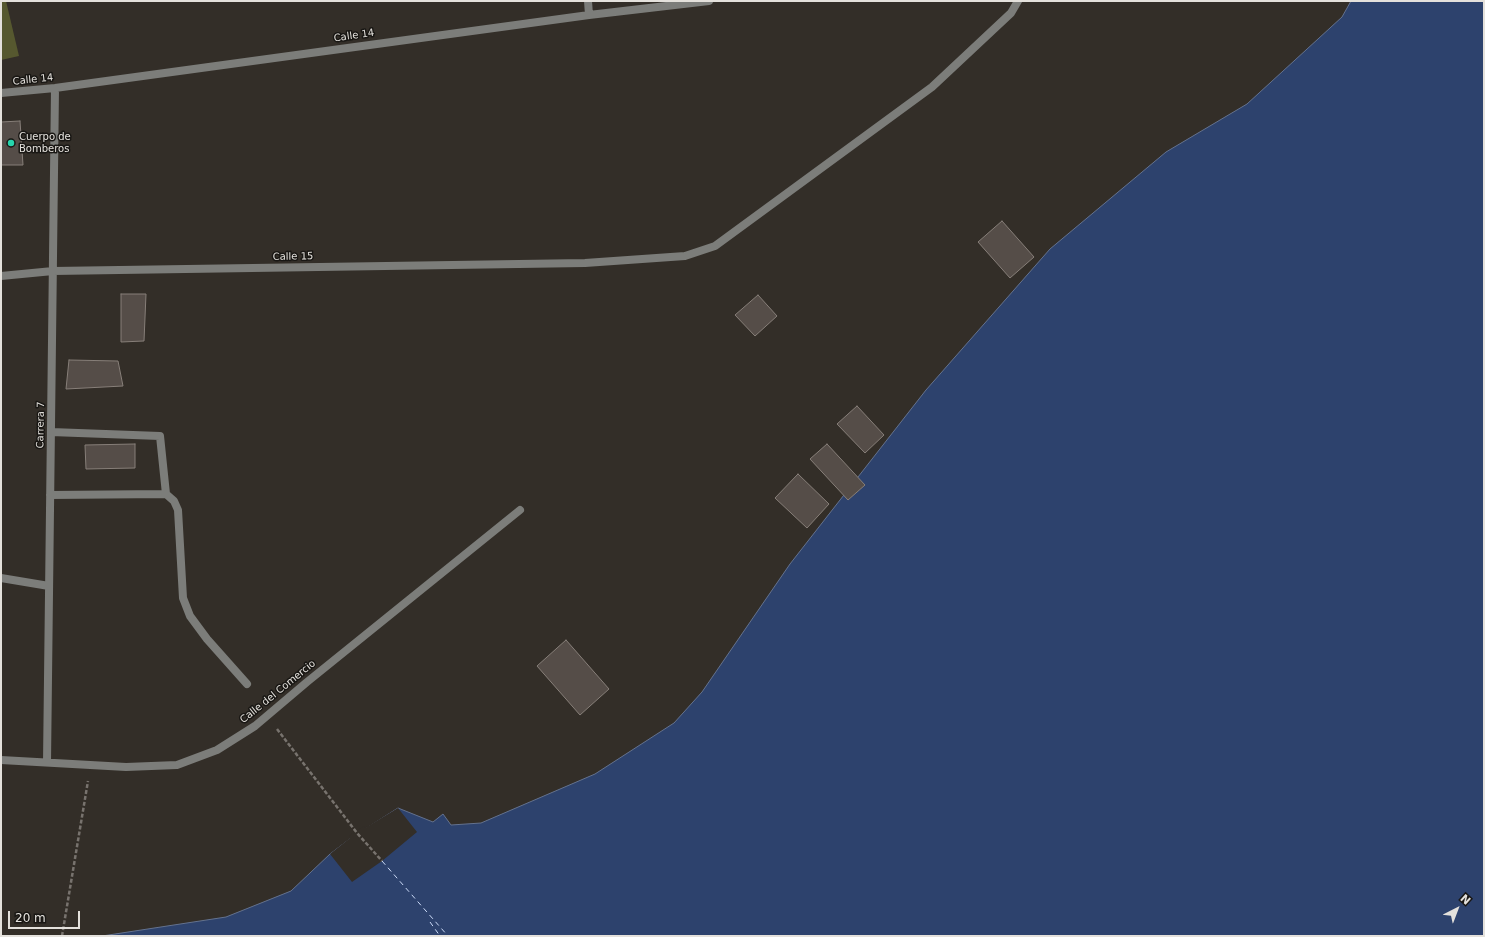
<!DOCTYPE html>
<html>
<head>
<meta charset="utf-8">
<style>
	body { margin:0 }
	#map { position:relative; width:1485px; height:937px; overflow:hidden; background:#332e28; font-family:"DejaVu Sans",sans-serif }
	canvas { display:block }
	.frame { position:absolute; inset:0; border:2px solid #e4e1dc; pointer-events:none }
	.north { position:absolute; left:1437px; top:889px; width:40px; height:40px; -webkit-text-stroke:3px #191714; paint-order:stroke; rotate:42deg; font-size:11px; font-weight:700; line-height:16px; text-align:center; color:#e4e1dc }
	.north::after { content:''; display:block; margin:auto; width:14px; height:18px; background:#e4e1dc; clip-path:polygon(50% 0,100% 100%,50% 72%,0 100%) }
	.scale { position:absolute; left:8px; top:911px; width:72px; height:18px; box-sizing:border-box; border:2px solid #e4e1dc; border-top:0; padding-left:5px; font-size:12px; line-height:14px; white-space:nowrap; color:#e4e1dc; -webkit-text-stroke:3px #191714; paint-order:stroke }
</style>
</head>
<body>
<div id="map">
<canvas width="1485" height="937"></canvas>
<div class="frame"></div>
<div class="north">N</div>
<div class="scale">20 m</div>
</div>
<script>
const g = document.querySelector('canvas').getContext('2d');
g.lineJoin = 'round';
function paint(path, color) { g.fillStyle = color; g.fill(path, 'evenodd'); }
const toPath = rows => new Path2D(rows.map(r => 'M' + r).join(''));
function trace(path, color, width, dash) { g.strokeStyle = color; g.lineWidth = width; g.lineCap = dash ? 'butt' : 'round'; g.setLineDash(dash || []); g.stroke(path); }
function write(font, color, halo, rows, align = 'center') {
  g.font = font + ' "DejaVu Sans",sans-serif'; g.lineWidth = 3; g.setLineDash([]); g.textBaseline = 'middle'; g.strokeStyle = halo; g.fillStyle = color; for (const [text, x, y, turn = 0] of rows) {
    g.save(); g.translate(x, y); g.rotate((+turn || 0) * Math.PI / 180); g.textAlign = isNaN(turn) ? turn : align; if (halo) g.strokeText(text, 0, 0); g.fillText(text, 0, 0); g.restore();
  }
}
const green = toPath([
	[1,1,6,1,19,56,1,60]
]);
const water = toPath([
	[1351,1,1484,1,1484,936,102,936,226,917,291,891,330,854,351,838,398,808,433,822,443,814,451,825,481,823,595,774,674,723,702,692,790,564,926,390,1050,249,1166,152,1247,104,1342,17,1351,1]
]);
const pier = toPath([
	[398,808,417,832,382,861,352,882,330,854,350,838,349,836,356,831,364,826,365,828]
]);
const ferry = toPath([
	[382,861,448,936],
	[430,922,440,936]
]);
const building = toPath([
	[20,121,23,165,1,165,1,122,20,121],
	[1002,221,1034,257,1010,278,978,242,1002,221],
	[121,294,146,294,144,341,121,342,121,294],
	[758,295,777,316,755,336,735,315,758,295],
	[69,360,118,361,123,386,66,389,69,360],
	[857,406,884,435,865,453,837,424,857,406],
	[135,444,135,468,86,469,85,445,135,444],
	[827,444,865,485,848,500,810,459,827,444],
	[798,474,829,504,807,528,775,498,798,474],
	[566,640,609,689,580,715,537,666,566,640]
]);
const path = toPath([
	[277,729,357,833,382,861],
	[62,936,88,781]
]);
const street = toPath([
	[588,1,589,15],
	[1,93,55,88,589,15,709,1],
	[1,276,53,271,585,263,685,256,715,246,932,87,1011,13,1018,1],
	[51,432,160,436,166,494,174,501,178,510,183,598,190,616,207,639,247,684],
	[50,495,166,494],
	[1,578,49,586],
	[1,760,126,767,177,765,217,750,255,726,307,682,520,510],
	[47,762,55,88]
]);
const markers = [
	[11,143,4,"#27d5ad"]
];
const streetNames = [
	["Calle 14",354,36,-8],
	["Calle 14",33,80,-6],
	["Calle 15",293,257,-1],
	["Carrera 7",41,425,-89],
	["Calle del Comercio",278,692,-39]
];
const poiNames = [
	["Cuerpo de",19,137],
	["Bomberos",19,149]
];
paint(green, '#56582f');
paint(water, '#2d426d');
trace(water, '#64728e', 1);
paint(pier, '#332e28');
trace(ferry, '#cbdaf7', 1, [5, 4]);
paint(building, '#554d48');
trace(building, '#877f79', 1);
trace(path, '#78736e', 2.5, [4, 2]);
trace(street, '#7c7d7a', 8);
for (const [x, y, r, color] of markers) { const dot = new Path2D(); dot.arc(x, y, r, 0, 2 * Math.PI); g.fillStyle = color; g.fill(dot); trace(dot, '#191714', 1.5); }
write('10px', '#e4e1dc', '#191714', streetNames);
write('10px', '#e4e1dc', '#191714', poiNames, 'left');
</script>
</body>
</html>
